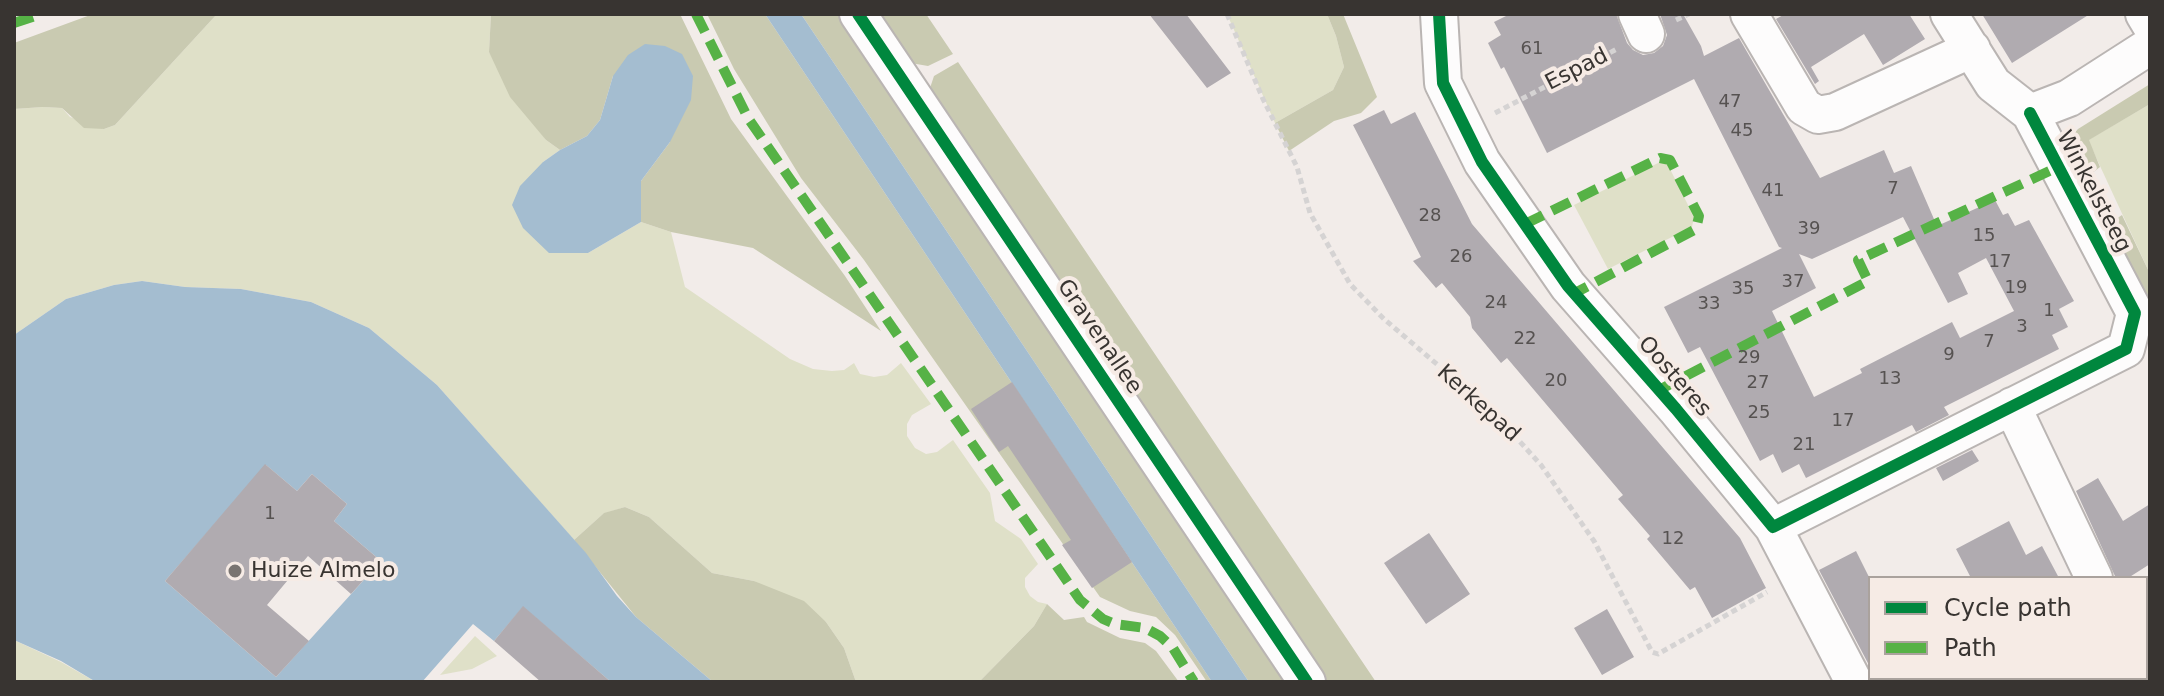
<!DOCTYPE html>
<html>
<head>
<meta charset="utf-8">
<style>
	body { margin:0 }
	#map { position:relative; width:2164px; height:696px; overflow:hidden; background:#f2ece9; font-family:"DejaVu Sans",sans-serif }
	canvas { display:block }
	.frame { position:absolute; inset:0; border:16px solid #383431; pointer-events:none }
	.legend { position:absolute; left:1868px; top:576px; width:280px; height:104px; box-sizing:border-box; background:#f6ebe5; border:2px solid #aaa29d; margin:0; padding:10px 14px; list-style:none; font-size:24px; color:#383431 }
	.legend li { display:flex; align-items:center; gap:16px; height:40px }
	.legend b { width:40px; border:2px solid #aaa29d }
</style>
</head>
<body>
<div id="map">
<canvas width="2164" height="696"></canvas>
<div class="frame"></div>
<ul class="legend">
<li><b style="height:10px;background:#00873e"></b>Cycle path</li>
<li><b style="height:10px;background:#56b246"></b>Path</li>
</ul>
</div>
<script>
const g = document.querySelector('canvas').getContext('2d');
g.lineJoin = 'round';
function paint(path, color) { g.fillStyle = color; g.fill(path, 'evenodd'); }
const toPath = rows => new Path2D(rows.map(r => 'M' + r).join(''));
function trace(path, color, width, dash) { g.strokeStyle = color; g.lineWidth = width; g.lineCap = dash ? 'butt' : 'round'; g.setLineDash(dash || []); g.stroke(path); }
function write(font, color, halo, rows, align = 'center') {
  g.font = font + ' "DejaVu Sans",sans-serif'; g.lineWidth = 8; g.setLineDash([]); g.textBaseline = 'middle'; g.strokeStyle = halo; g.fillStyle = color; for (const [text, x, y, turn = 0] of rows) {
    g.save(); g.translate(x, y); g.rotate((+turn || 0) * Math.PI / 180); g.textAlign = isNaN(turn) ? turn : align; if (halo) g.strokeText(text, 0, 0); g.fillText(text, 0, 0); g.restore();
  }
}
const green = toPath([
	[217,14,491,14,489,52,546,140,560,150,543,162,588,253,641,222,671,232,685,287,790,359,813,369,832,371,844,370,854,363,860,374,874,377,887,375,901,363,931,404,912,415,907,424,907,436,915,448,926,454,937,452,953,440,990,493,995,521,1021,539,1038,564,1025,578,1025,587,1030,596,1038,602,1047,604,1034,626,979,682,856,682,844,648,826,622,754,581,712,573,649,517,625,507,603,514,574,540,437,385,369,328,311,302,241,289,185,287,142,281,114,285,66,299,14,335,14,109,43,107,62,108,70,117,104,129,115,125],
	[1227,14,1327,14,1336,36,1344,67,1333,90,1275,123],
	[2150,104,2150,274,2088,140],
	[1660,162,1668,165,1694,217,1692,227,1608,269,1574,205],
	[475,636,497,656,472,669,440,675],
	[14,640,61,662,96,682,14,682]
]);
const forest = toPath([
	[93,14,217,14,115,125,104,129,84,128,62,108,43,107,14,109,14,43],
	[491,14,680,14,731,119,845,276,881,331,753,248,671,232,641,222,641,181,670,142,613,76,600,120,587,136,560,150,546,140,510,97,489,52],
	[707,14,765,14,1212,682,1207,682,1175,635,1156,617,1130,611,1100,597,864,260,801,178,734,69],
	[801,14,845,14,1296,682,1249,682],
	[868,14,926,14,953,54,928,66,899,61],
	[1327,14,1343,14,1377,97,1361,113,1334,121,1289,151,1275,123,1333,90,1344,67,1336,36],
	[958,62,1376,682,1319,682,926,100,934,76],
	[2150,84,2150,104,2089,140,2100,167,2087,177,2070,146,2070,138,2078,129],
	[2122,215,2150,274,2150,312,2110,223],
	[625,507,649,517,712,573,754,581,804,601,826,622,844,648,856,682,713,682,636,617,574,540,604,513],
	[1047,604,1064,620,1084,617,1087,622,1120,638,1145,643,1156,651,1179,682,979,682,1034,626]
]);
const water = toPath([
	[765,14,801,14,1249,682,1212,682],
	[645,44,665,46,682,54,693,76,691,100,670,142,641,181,641,222,588,253,549,253,523,228,512,205,520,186,543,162,560,150,587,136,600,120,613,76,628,55],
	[142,281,185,287,241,289,311,302,369,328,437,385,586,553,617,596,636,617,713,682,611,682,523,607,494,641,473,624,422,682,96,682,61,661,14,640,14,335,66,299,114,285],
	[266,465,297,491,312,474,347,504,334,521,381,561,276,677,165,581]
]);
const building = toPath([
	[1149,14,1186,14,1231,73,1207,88],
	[1510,14,1616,14,1627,43,1633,50,1643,55,1654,53,1663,46,1667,35,1660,14,1683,14,1701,46,1704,56,1739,38,1820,178,1884,150,1894,173,1911,166,1937,226,1995,200,2003,215,2008,213,2015,226,2029,220,2074,301,2059,309,2068,327,2052,335,2059,349,1944,407,1949,415,1916,432,1912,425,1806,478,1799,464,1782,473,1773,454,1760,461,1700,347,1688,353,1664,307,1782,248,1779,247,1694,79,1547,153,1504,67,1501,69,1488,43,1501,35,1494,22],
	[1903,217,1948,303,1968,294,1958,273,1986,258,2014,311,1960,338,1952,322,1860,369,1862,373,1814,397,1772,311,1816,288,1799,254,1812,259],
	[1785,14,1909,14,1925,39,1883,65,1864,34,1811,67,1819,81,1815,84,1776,19],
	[1982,14,2090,14,2012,63],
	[1384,110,1391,124,1415,112,1472,224,1740,538,1766,588,1712,618,1695,587,1690,590,1647,539,1650,536,1618,499,1623,495,1507,358,1501,363,1472,328,1470,317,1442,283,1436,288,1413,261,1421,257,1353,125],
	[1012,382,1132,562,1092,588,1062,545,1071,540,1008,446,999,452,971,409],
	[1972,450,1979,461,1943,481,1936,468],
	[265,464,297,491,312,474,347,504,334,521,381,561,351,594,308,556,267,605,309,641,276,677,165,581],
	[2098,478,2123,521,2150,504,2150,564,2128,578,2116,578,2114,574,2076,491],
	[2009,521,2026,555,2042,546,2059,578,1971,578,1956,549],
	[1429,533,1470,594,1426,624,1384,563],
	[1856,551,1870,579,1870,667,1819,570],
	[523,606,611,682,541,682,494,641],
	[1607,609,1634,657,1602,675,1574,628]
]);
const path = toPath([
	[1227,14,1263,99,1297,167,1310,213,1350,284,1384,319,1494,413,1541,465,1594,541,1652,652,1658,654,1767,592],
	[1676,20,1689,14],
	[1495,113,1617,49]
]);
const minor = toPath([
	[858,14,1307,682],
	[1439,14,1443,83,1482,162,1568,286,1676,409,1773,527,2126,349,2135,313,2030,113],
	[1637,14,1646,34],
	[1749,14,1804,107,1818,115,1835,112,1972,49],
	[1949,14,1993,84,2030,113,2069,98,2150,46],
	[2144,14,2150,24],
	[2012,406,2094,578],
	[1773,527,1854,682],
	[2143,678,2145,682]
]);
const quiet = toPath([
	[696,14,748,118,1080,600,1103,619,1115,624,1145,628,1160,636,1173,648,1194,682],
	[14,23,41,14],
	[1525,224,1660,158,1670,160,1699,216,1696,229,1575,293],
	[1659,390,1868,281,1858,260,2058,167]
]);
const cycleway = toPath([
	[858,14,1307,682],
	[1439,14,1443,83,1482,162,1568,286,1676,409,1773,527,2126,349,2135,313,2030,113]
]);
const markers = [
	[235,571,8,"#797471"]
];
const numberNames = [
	["61",1532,49],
	["47",1730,102],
	["45",1742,131],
	["7",1893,189],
	["41",1773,191],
	["28",1430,216],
	["39",1809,229],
	["15",1984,236],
	["26",1461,257],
	["17",2000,262],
	["37",1793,282],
	["19",2016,288],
	["35",1743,289],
	["24",1496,303],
	["33",1709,304],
	["1",2049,311],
	["3",2022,327],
	["22",1525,339],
	["7",1989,342],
	["9",1949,355],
	["29",1749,358],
	["13",1890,379],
	["20",1556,381],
	["27",1758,383],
	["25",1759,413],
	["17",1843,421],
	["21",1804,445],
	["1",270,514],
	["12",1673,539]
];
const streetNames = [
	["Espad",1577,70,-27],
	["Winkelsteeg",2093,192,62],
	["Gravenallee",1099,337,56],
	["Oosteres",1674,377,49],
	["Kerkepad",1478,404,42]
];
const poiNames = [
	["Huize Almelo",251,571]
];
paint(green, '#dfe0c8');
paint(forest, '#c9cab1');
paint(water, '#a4bdd0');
paint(building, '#b0abb0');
trace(minor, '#bab5b3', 40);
trace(path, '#d5d3d3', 5, [6, 4]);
trace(minor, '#fdfcfc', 36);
trace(quiet, '#56b246', 10, [20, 10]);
trace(cycleway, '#00873e', 12);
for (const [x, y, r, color] of markers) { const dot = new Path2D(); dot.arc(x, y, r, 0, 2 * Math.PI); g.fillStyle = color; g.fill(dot); trace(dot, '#f6ebe5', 3); }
write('18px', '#565251', null, numberNames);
write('22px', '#383431', '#f6ebe5', streetNames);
write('22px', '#383431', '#f6ebe5', poiNames, 'left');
</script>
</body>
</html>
